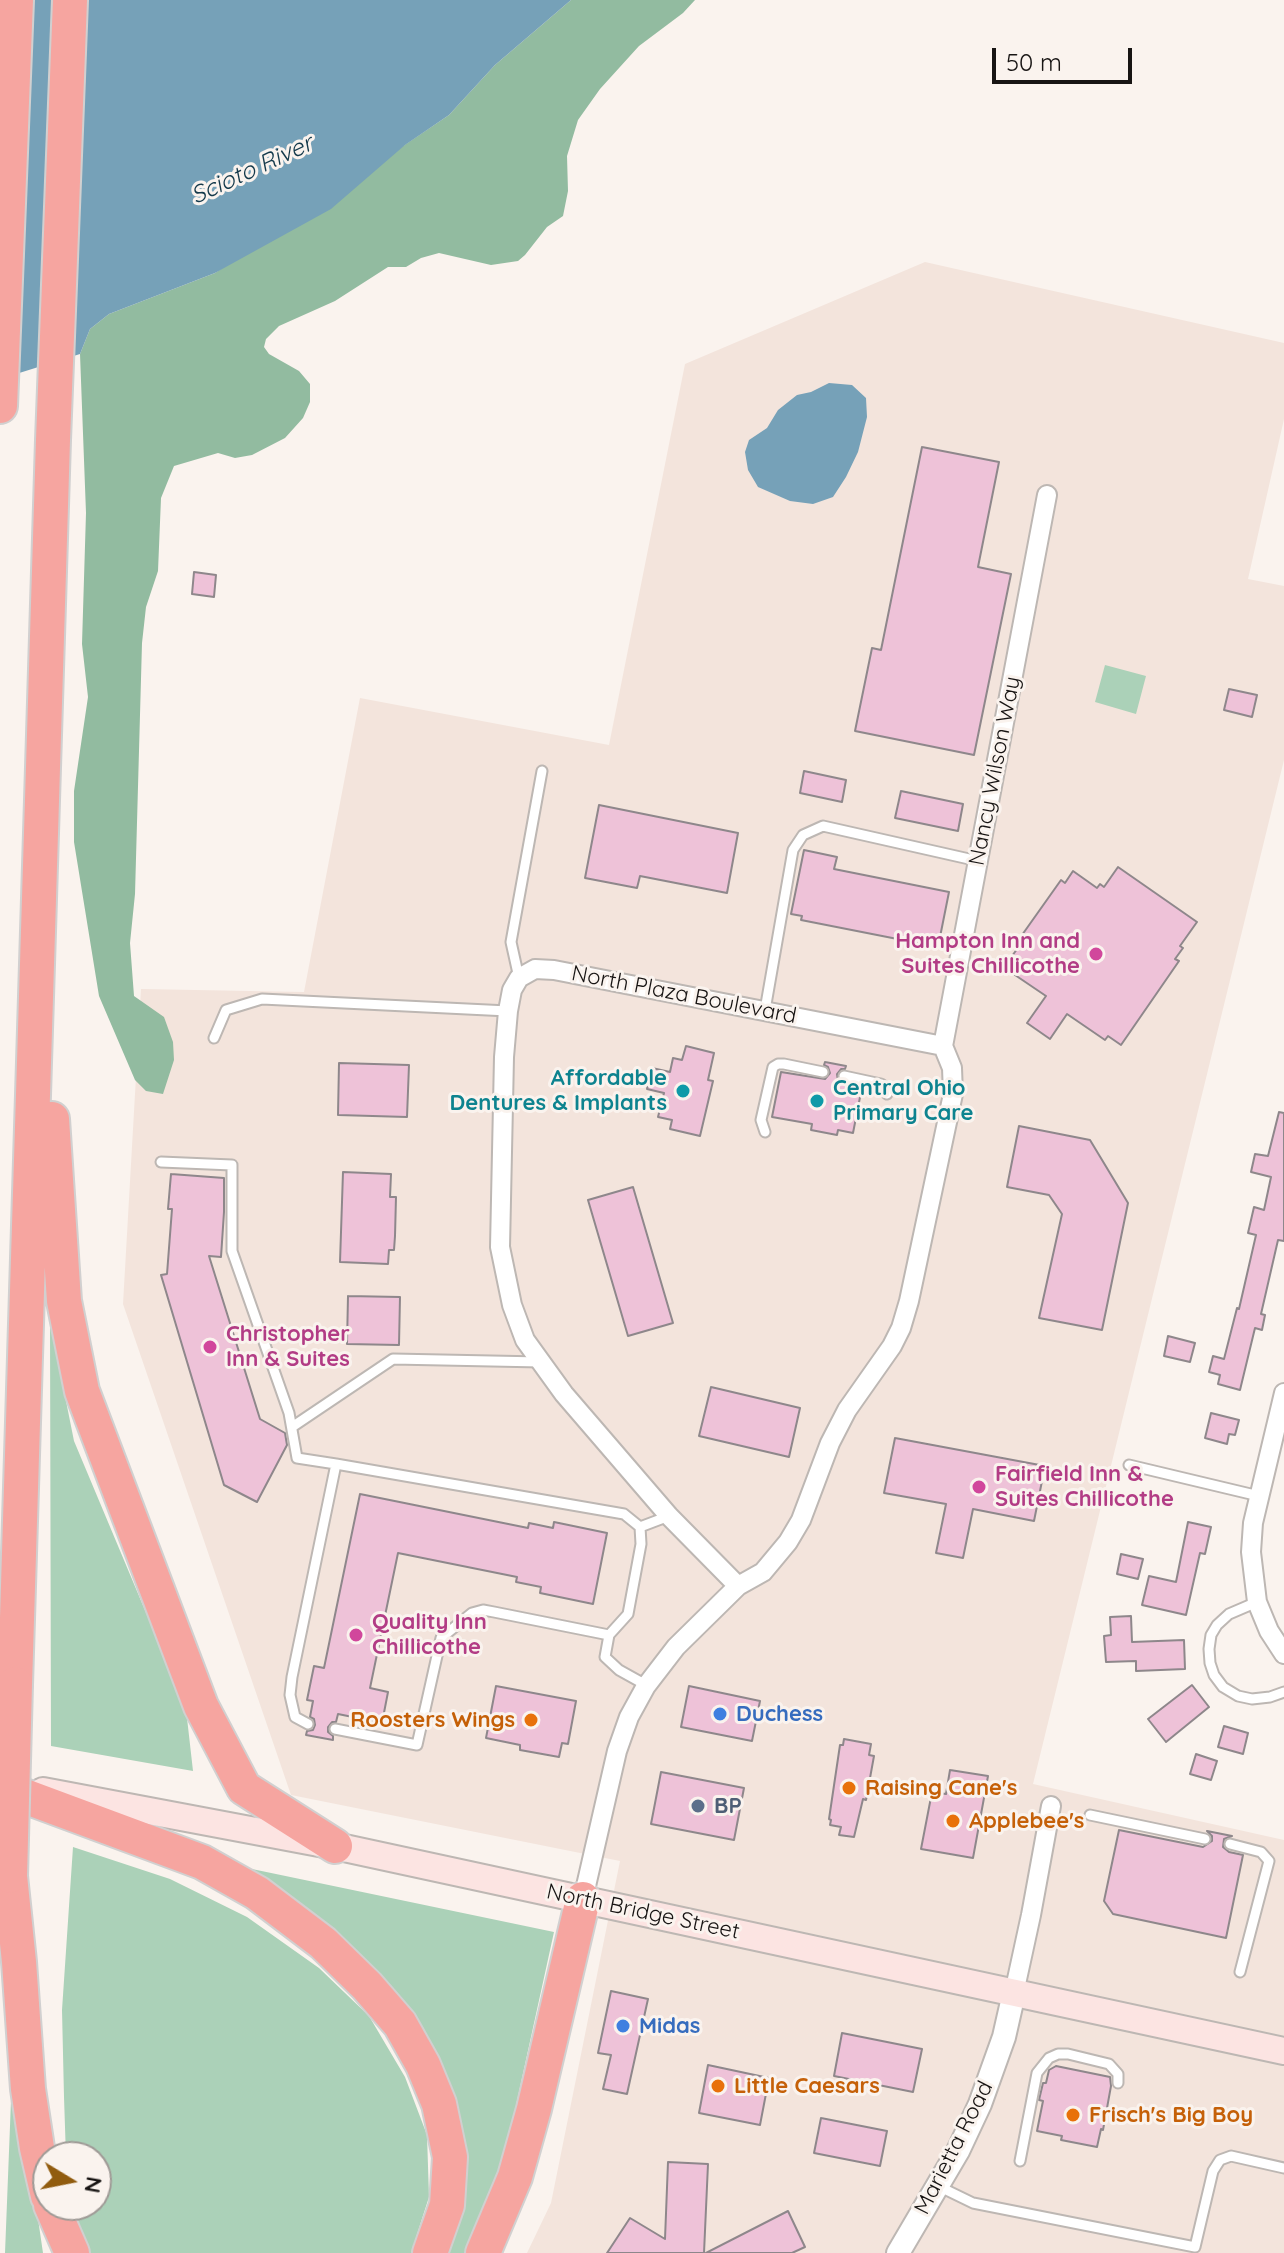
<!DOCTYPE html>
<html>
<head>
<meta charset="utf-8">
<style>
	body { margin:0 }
	#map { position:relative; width:1284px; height:2253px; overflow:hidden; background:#faf3ee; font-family:Quicksand,sans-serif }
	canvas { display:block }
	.north { position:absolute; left:32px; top:2141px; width:80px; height:80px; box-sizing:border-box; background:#faf3ee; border:2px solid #9f9a96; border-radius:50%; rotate:100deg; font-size:22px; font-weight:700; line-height:32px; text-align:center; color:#171413 }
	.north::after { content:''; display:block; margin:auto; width:28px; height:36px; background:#915c0f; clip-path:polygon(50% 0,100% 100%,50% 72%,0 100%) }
	.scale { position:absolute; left:992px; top:48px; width:140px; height:36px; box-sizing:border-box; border:4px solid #171413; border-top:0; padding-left:10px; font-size:24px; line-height:28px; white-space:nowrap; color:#171413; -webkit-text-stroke:6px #faf3ee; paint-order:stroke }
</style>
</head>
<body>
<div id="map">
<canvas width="1284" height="2253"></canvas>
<div class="north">N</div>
<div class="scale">50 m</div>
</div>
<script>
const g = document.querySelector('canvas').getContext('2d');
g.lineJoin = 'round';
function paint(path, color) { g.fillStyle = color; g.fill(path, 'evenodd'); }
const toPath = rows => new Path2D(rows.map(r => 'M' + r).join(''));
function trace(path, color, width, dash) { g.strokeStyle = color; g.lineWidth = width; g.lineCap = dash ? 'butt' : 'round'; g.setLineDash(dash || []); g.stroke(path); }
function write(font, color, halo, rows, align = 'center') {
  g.font = font + ' Quicksand,sans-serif'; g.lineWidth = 6; g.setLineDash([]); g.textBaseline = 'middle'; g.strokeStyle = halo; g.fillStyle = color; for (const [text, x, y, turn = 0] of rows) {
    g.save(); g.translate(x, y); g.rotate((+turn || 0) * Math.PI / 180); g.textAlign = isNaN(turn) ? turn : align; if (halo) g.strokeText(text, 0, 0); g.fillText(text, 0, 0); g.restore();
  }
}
const built = toPath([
	[925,262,1284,343,1284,419,1248,579,1284,586,1284,760,1033,1784,1284,1840,1284,2253,527,2253,551,2203,620,1861,291,1795,123,1304,141,989,304,992,360,698,609,745,685,364]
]);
const green = toPath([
	[1105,665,1146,676,1136,714,1095,702],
	[50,1321,74,1441,160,1646,187,1718,193,1771,51,1746],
	[73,1847,170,1879,247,1917,319,1968,369,2016,405,2077,427,2135,429,2197,411,2253,88,2253,75,2226,72,2205,96,2205,96,2157,66,2157,64,2097,62,2010],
	[228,1864,554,1932,506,2151,486,2214,468,2253,444,2253,442,2077],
	[12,2075,17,2075,43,2253,5,2253]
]);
const forest = toPath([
	[571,0,695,0,683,13,639,46,600,89,578,120,567,156,568,191,563,216,547,227,525,255,518,261,491,265,439,253,421,258,406,267,388,267,335,301,279,326,266,339,264,347,269,354,299,371,310,384,310,402,303,418,285,438,252,455,235,458,218,453,174,466,161,498,158,571,146,607,142,643,135,894,130,943,134,996,164,1017,173,1042,174,1060,163,1094,146,1091,135,1080,99,996,74,842,74,791,88,697,82,644,86,513,80,354,90,329,109,314,215,273,449,115,495,65]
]);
const water = toPath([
	[0,0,571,0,495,65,449,115,405,145,331,209,215,273,109,314,90,329,80,354,0,379],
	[829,383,852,385,866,398,867,417,858,452,846,477,833,497,813,504,790,501,758,487,748,470,745,452,749,440,767,428,778,410,797,395,811,392]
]);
const building = toPath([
	[922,447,999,462,978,567,1011,574,974,755,855,731,872,648,881,650,922,447],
	[194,572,216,575,214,597,192,594,194,572],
	[1229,689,1257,695,1252,717,1224,710,1229,689],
	[804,771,846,780,842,802,800,793,804,771],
	[901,791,963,804,958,831,895,818,901,791],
	[599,805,738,833,727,893,640,876,637,888,585,878,599,805],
	[804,850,837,857,834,869,949,892,938,947,801,920,802,916,791,914,804,850],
	[1118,867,1197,922,1180,946,1183,948,1175,959,1179,961,1121,1045,1108,1036,1105,1040,1067,1014,1050,1039,1027,1023,1046,996,1012,973,1015,968,1007,963,1025,938,1022,935,1061,880,1065,883,1073,871,1097,888,1100,884,1104,887,1118,867],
	[686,1046,714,1053,708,1080,713,1081,700,1136,670,1129,672,1120,658,1117,664,1093,647,1089,652,1068,670,1072,673,1058,682,1060,686,1046],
	[825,1062,846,1066,845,1069,841,1069,837,1074,838,1081,862,1087,853,1133,838,1130,837,1135,811,1130,812,1124,772,1117,781,1072,825,1079,830,1073,828,1067,824,1065,825,1062],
	[339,1063,409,1065,407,1117,338,1115,339,1063],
	[1279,1112,1284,1113,1284,1241,1278,1240,1261,1314,1265,1315,1262,1330,1255,1328,1240,1390,1218,1384,1220,1375,1209,1372,1213,1356,1224,1359,1237,1308,1239,1309,1256,1235,1248,1233,1254,1207,1264,1210,1271,1177,1251,1172,1255,1154,1268,1156,1279,1112],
	[1019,1126,1090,1140,1128,1203,1102,1330,1039,1318,1062,1214,1049,1195,1007,1187,1019,1126],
	[343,1172,391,1174,390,1197,396,1197,395,1236,394,1250,389,1250,388,1264,340,1262,343,1172],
	[171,1174,224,1178,224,1212,221,1257,209,1256,260,1419,285,1433,287,1445,257,1502,224,1485,161,1275,167,1274,172,1209,168,1209,171,1174],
	[633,1187,673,1323,628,1336,588,1200,633,1187],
	[348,1296,400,1297,399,1345,347,1344,348,1296],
	[1168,1336,1195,1343,1190,1362,1164,1356,1168,1336],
	[711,1387,800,1408,789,1457,699,1436,711,1387],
	[1211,1413,1239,1420,1235,1435,1229,1434,1227,1444,1205,1438,1211,1413],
	[895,1438,1045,1466,1034,1521,973,1509,963,1558,936,1553,946,1504,884,1493,895,1438],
	[360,1494,528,1528,529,1523,553,1528,554,1522,607,1533,593,1604,540,1593,541,1587,516,1582,517,1577,398,1553,370,1688,388,1692,382,1723,338,1714,336,1722,332,1722,328,1727,328,1732,333,1736,333,1740,306,1735,307,1731,313,1730,315,1725,314,1719,310,1717,313,1701,307,1700,314,1666,324,1668,360,1494],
	[1188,1522,1211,1527,1205,1554,1200,1553,1186,1615,1142,1605,1149,1576,1176,1582,1188,1522],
	[1121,1554,1143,1559,1138,1579,1117,1574,1121,1554],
	[1131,1616,1132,1642,1184,1640,1185,1669,1136,1671,1136,1661,1106,1662,1104,1636,1111,1635,1110,1617,1131,1616],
	[1192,1685,1209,1707,1166,1742,1148,1719,1192,1685],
	[496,1686,576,1701,568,1744,562,1743,559,1757,520,1750,520,1745,486,1738,496,1686],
	[689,1686,760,1701,752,1741,681,1727,689,1686],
	[1224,1726,1248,1733,1243,1754,1218,1747,1224,1726],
	[844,1739,871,1744,869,1755,874,1756,866,1800,863,1799,854,1837,839,1835,841,1827,830,1825,831,1820,829,1819,840,1745,843,1745,844,1739],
	[1196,1754,1217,1761,1211,1780,1190,1774,1196,1754],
	[950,1770,988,1776,973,1858,921,1849,932,1792,946,1794,950,1770],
	[661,1772,744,1788,734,1840,651,1824,661,1772],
	[1119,1830,1203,1847,1212,1841,1212,1836,1207,1831,1232,1836,1224,1839,1223,1847,1229,1852,1243,1855,1226,1938,1113,1914,1104,1901,1119,1830],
	[611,1991,648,1999,627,2094,603,2089,611,2055,598,2053,611,1991],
	[842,2033,922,2049,913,2092,834,2076,842,2033],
	[708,2065,769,2078,760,2125,699,2113,708,2065],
	[1056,2066,1110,2077,1111,2086,1103,2130,1101,2129,1097,2147,1061,2140,1062,2136,1037,2131,1043,2101,1039,2100,1043,2083,1046,2083,1049,2070,1056,2066],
	[821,2118,887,2131,880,2166,814,2153,821,2118],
	[668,2162,708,2164,704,2253,607,2253,630,2218,665,2239,668,2162],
	[788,2211,805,2247,792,2253,706,2253,788,2211]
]);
const service = toPath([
	[519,978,511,942,542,771],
	[765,1010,793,850,803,835,823,826,978,861],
	[214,1038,226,1010,262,999,508,1011],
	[844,1076,881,1084,885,1087,887,1094],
	[765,1132,761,1120,773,1067,778,1064,784,1064,823,1072],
	[161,1162,232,1165,232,1251,289,1413,297,1458,336,1464],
	[292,1427,393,1359,541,1362],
	[1129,1465,1259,1496],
	[640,1527,669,1516],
	[1257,1602,1229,1614,1217,1625,1211,1635,1209,1649,1210,1663,1214,1675,1223,1687,1238,1696,1252,1699,1270,1697,1284,1692],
	[609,1635,605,1657,619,1670,646,1685],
	[308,1724,295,1717,290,1695,292,1677,336,1464,624,1514,640,1527,641,1544,628,1614,609,1635,494,1612,483,1610,472,1613,441,1638,417,1745,335,1729],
	[1090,1815,1205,1839],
	[1230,1844,1261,1852,1269,1861,1240,1972],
	[1020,2161,1037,2073,1049,2058,1058,2054,1068,2054,1109,2064,1118,2074,1118,2083],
	[938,2186,973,2203,1195,2247,1213,2171,1220,2160,1231,2156,1284,2168]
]);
const minor = toPath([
	[943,1046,1047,495],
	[1284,1393,1253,1523,1251,1552,1257,1602,1269,1631,1284,1654],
	[583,1899,617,1751,629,1717,646,1686,676,1647,738,1586,763,1572,788,1542,801,1520,830,1443,847,1410,892,1346,901,1328,909,1301,953,1094,952,1068,943,1046,554,970,535,969,519,978,512,990,508,1011,504,1057,500,1247,512,1305,525,1340,564,1394,669,1516,738,1586],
	[1014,1993,1031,1915,1051,1806]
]);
const tertiary = toPath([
	[898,2253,958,2151,980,2104,1004,2037,1014,1993]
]);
const secondary = toPath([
	[43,1791,335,1846,1284,2051]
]);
const motorway = toPath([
	[0,406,16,0],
	[52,1119,64,1301,82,1391,201,1706,244,1788,335,1846],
	[15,1684,53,440,70,0],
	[0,1787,202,1862,257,1893,323,1943,367,1986,400,2024,423,2065,439,2104,450,2157,447,2205,430,2253],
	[10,1876,19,1962,28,2089,37,2148,48,2196],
	[51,2205,72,2253],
	[483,2253,515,2177,534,2109,583,1899]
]);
const motorwayBridge = toPath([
	[10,1876,15,1684]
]);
const markers = [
	[1096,954,8,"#d1479c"],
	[683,1091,8,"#0f9aa8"],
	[817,1101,8,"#0f9aa8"],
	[210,1347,8,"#d1479c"],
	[979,1487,8,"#d1479c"],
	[356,1635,8,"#d1479c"],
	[720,1714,8,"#3f7fe0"],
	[531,1720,8,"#e8710a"],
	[849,1788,8,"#e8710a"],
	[698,1806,8,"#5c6f8a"],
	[953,1821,8,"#e8710a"],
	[623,2026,8,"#3f7fe0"],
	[718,2086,8,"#e8710a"],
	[1073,2115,8,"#e8710a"]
];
const streetNames = [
	["Nancy Wilson Way",995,771,-79],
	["North Plaza Boulevard",684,995,11],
	["North Bridge Street",643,1912,12],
	["Marietta Road",954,2148,-63]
];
const hotelNames = [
	["Hampton Inn and",1080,941,"right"],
	["Suites Chillicothe",1080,966,"right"],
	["Christopher",226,1334],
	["Inn & Suites",226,1359],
	["Fairfield Inn &",995,1474],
	["Suites Chillicothe",995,1499],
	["Quality Inn",372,1622],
	["Chillicothe",372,1647]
];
const cultureNames = [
	["Affordable",667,1078],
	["Dentures & Implants",667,1103],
	["Central Ohio",833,1088,"left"],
	["Primary Care",833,1113,"left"]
];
const shopNames = [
	["Duchess",736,1714],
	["Midas",639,2026]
];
const foodNames = [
	["Roosters Wings",515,1720,"right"],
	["Raising Cane's",865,1788],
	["Applebee's",969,1821],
	["Little Caesars",734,2086],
	["Frisch's Big Boy",1089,2115]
];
const serviceNames = [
	["BP",714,1806]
];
const waterNames = [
	["Scioto River",252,170,-25]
];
paint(built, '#f3e4dc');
paint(green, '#abd1b8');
paint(forest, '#92bba0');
paint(water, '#76a1b8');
paint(building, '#eec2d8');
trace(building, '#8e878b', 2);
trace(service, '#bdb7b3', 13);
trace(minor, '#bdb7b3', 22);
trace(tertiary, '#bdb7b3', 26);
trace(secondary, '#bdb7b3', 30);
trace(motorway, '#d1d0d0', 38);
trace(service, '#fff', 9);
trace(minor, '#fff', 18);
trace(tertiary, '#fff', 22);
trace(secondary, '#fce4e2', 26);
trace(motorway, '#f6a5a0', 34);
trace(motorwayBridge, '#d1d0d0', 38, []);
trace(motorwayBridge, '#f6a5a0', 34);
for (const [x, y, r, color] of markers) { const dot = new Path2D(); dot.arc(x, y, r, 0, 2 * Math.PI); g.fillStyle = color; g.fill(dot); trace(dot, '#faf3ee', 3); }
write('22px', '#171413', '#faf3ee', streetNames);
write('bold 22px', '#b23c85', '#faf3ee', hotelNames, 'left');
write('bold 22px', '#0d838f', '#faf3ee', cultureNames, 'right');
write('bold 22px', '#366cbe', '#faf3ee', shopNames, 'left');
write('bold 22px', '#c56008', '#faf3ee', foodNames, 'left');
write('bold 22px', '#4e5e75', '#faf3ee', serviceNames, 'left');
write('italic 24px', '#13394b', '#faf3ee', waterNames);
</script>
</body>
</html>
